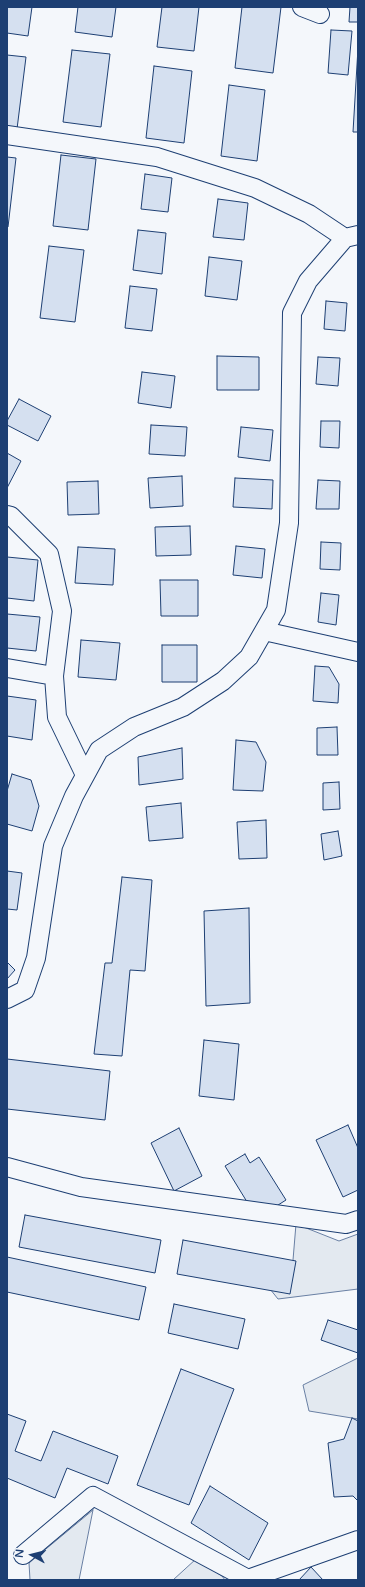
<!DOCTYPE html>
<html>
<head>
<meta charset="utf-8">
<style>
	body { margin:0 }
	#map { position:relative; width:365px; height:1587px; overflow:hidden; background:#f4f7fb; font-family:"Varela Round",sans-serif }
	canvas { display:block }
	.frame { position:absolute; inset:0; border:8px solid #1d3f73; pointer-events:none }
	.north { position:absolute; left:12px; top:1535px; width:40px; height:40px; -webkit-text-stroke:3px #f4f7fb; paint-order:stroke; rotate:277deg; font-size:11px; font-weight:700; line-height:16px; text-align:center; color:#1d3f73 }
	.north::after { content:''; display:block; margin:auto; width:14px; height:18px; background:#1d3f73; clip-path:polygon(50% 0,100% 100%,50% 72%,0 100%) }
</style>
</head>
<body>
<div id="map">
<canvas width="365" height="1587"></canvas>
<div class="frame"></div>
<div class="north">N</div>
</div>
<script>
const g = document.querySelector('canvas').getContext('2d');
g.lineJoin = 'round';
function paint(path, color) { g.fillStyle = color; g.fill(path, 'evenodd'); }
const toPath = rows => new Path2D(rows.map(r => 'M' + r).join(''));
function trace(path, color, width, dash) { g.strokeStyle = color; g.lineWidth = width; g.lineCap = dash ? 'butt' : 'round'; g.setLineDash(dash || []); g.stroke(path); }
const green = toPath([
	[296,1224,339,1241,358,1234,358,1289,278,1299,258,1274,292,1272,296,1224],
	[358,1358,358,1419,309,1411,303,1385,358,1358],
	[93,1510,79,1580,30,1580,29,1563,93,1510],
	[196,1559,222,1576,225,1580,173,1580,196,1559]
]);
const building = toPath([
	[7,7,32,7,28,36,7,33,7,7],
	[78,7,116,7,112,37,75,32,78,7],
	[162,7,199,7,194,51,157,47,162,7],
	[242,7,281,7,273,73,235,68,242,7],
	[350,7,358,7,358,22,349,22,350,7],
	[331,30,352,31,348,75,328,73,331,30],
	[358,48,358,132,353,132,358,48],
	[72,50,110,54,101,127,63,122,72,50],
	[7,55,26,57,17,129,7,127,7,55],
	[154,66,192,71,184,143,146,138,154,66],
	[229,85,265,90,257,161,221,156,229,85],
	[61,155,96,159,88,230,53,226,61,155],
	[7,157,16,158,8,227,7,227,7,157],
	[145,174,172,178,168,212,141,209,145,174],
	[218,199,248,203,244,240,213,237,218,199],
	[138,230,166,233,162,274,133,270,138,230],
	[49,246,84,250,75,322,40,318,49,246],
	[209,257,242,261,237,300,205,296,209,257],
	[130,286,157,289,152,331,125,328,130,286],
	[326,301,347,303,345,331,324,329,326,301],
	[217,356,259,357,259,390,217,390,217,356],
	[318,357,340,358,338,386,316,384,318,357],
	[142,372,175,376,171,408,138,403,142,372],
	[19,399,51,416,38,441,7,425,7,421,19,399],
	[321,421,340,421,339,448,320,447,321,421],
	[151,425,187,427,185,456,149,454,151,425],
	[241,427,273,430,270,461,238,457,241,427],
	[7,453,21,461,7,488,7,453],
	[182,476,183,506,150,508,148,478,182,476],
	[235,478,273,480,272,509,233,507,235,478],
	[318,480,340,481,339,509,316,509,318,480],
	[98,481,99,514,68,515,67,482,98,481],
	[190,526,191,555,156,556,155,527,190,526],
	[321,542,341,543,340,570,320,569,321,542],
	[236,546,265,549,262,578,233,575,236,546],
	[78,547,115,549,113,585,75,583,78,547],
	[7,557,38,560,34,601,7,598,7,557],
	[160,580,198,580,198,616,161,616,160,580],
	[321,593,339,595,336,625,318,622,321,593],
	[7,614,40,617,36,651,7,648,7,614],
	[81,640,120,643,116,680,78,677,81,640],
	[162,645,197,645,197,682,162,682,162,645],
	[315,666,329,667,339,684,338,703,313,701,315,666],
	[7,696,36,700,32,740,7,736,7,696],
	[337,727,338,755,317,755,317,728,337,727],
	[236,740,256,742,266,762,263,791,233,790,236,740],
	[182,748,183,779,139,785,138,757,182,748],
	[12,774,31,780,39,806,32,831,7,824,7,791,12,774],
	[339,782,340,809,323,810,323,783,339,782],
	[181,803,183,838,149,841,146,807,181,803],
	[266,820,267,858,239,859,237,822,266,820],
	[338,831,342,856,324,860,321,834,338,831],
	[7,871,22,873,17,910,7,909,7,871],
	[122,877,152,880,145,971,130,970,122,1056,94,1054,105,963,112,963,122,877],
	[249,908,250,1003,206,1006,204,911,249,908],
	[7,962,15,970,7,979,7,962],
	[204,1040,239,1044,234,1100,199,1096,204,1040],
	[7,1059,110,1071,105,1120,7,1109,7,1059],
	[348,1125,358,1148,358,1190,343,1197,316,1140,348,1125],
	[179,1128,202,1176,174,1191,151,1143,179,1128],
	[245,1154,250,1163,259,1157,286,1200,267,1212,252,1210,225,1166,245,1154],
	[25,1215,161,1240,155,1273,19,1247,25,1215],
	[183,1240,296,1261,290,1294,177,1274,183,1240],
	[7,1257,146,1287,139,1320,7,1292,7,1257],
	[174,1304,245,1319,238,1349,168,1333,174,1304],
	[328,1320,358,1330,358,1353,321,1340,328,1320],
	[181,1369,234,1389,189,1505,137,1485,181,1369],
	[7,1414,26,1421,15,1451,41,1461,53,1431,118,1456,108,1484,67,1468,55,1498,7,1478,7,1414],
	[352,1418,358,1421,358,1501,353,1496,334,1497,328,1443,344,1439,352,1418],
	[210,1486,268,1523,249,1560,191,1523,210,1486],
	[311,1567,323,1580,299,1580,311,1567]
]);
const minor = toPath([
	[302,7,320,14],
	[7,135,157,157,255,188,309,214,345,238],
	[7,515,11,516,49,554,62,611,54,676,57,717,85,775],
	[264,631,358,652],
	[7,668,54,676],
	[7,999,25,990,36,958,53,846,74,796,99,750,134,727,183,707,223,681,249,657,276,610,289,523,292,313,308,281,345,238,358,235],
	[7,1167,81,1187,346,1224,358,1220],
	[23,1555,93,1496,248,1579,358,1540]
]);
paint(green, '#e3e9f0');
trace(green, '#687fa3', 1);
paint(building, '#d5e0f0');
trace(building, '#1d3f73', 1);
trace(minor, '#1d3f73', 20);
trace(minor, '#f4f7fb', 18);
</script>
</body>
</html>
